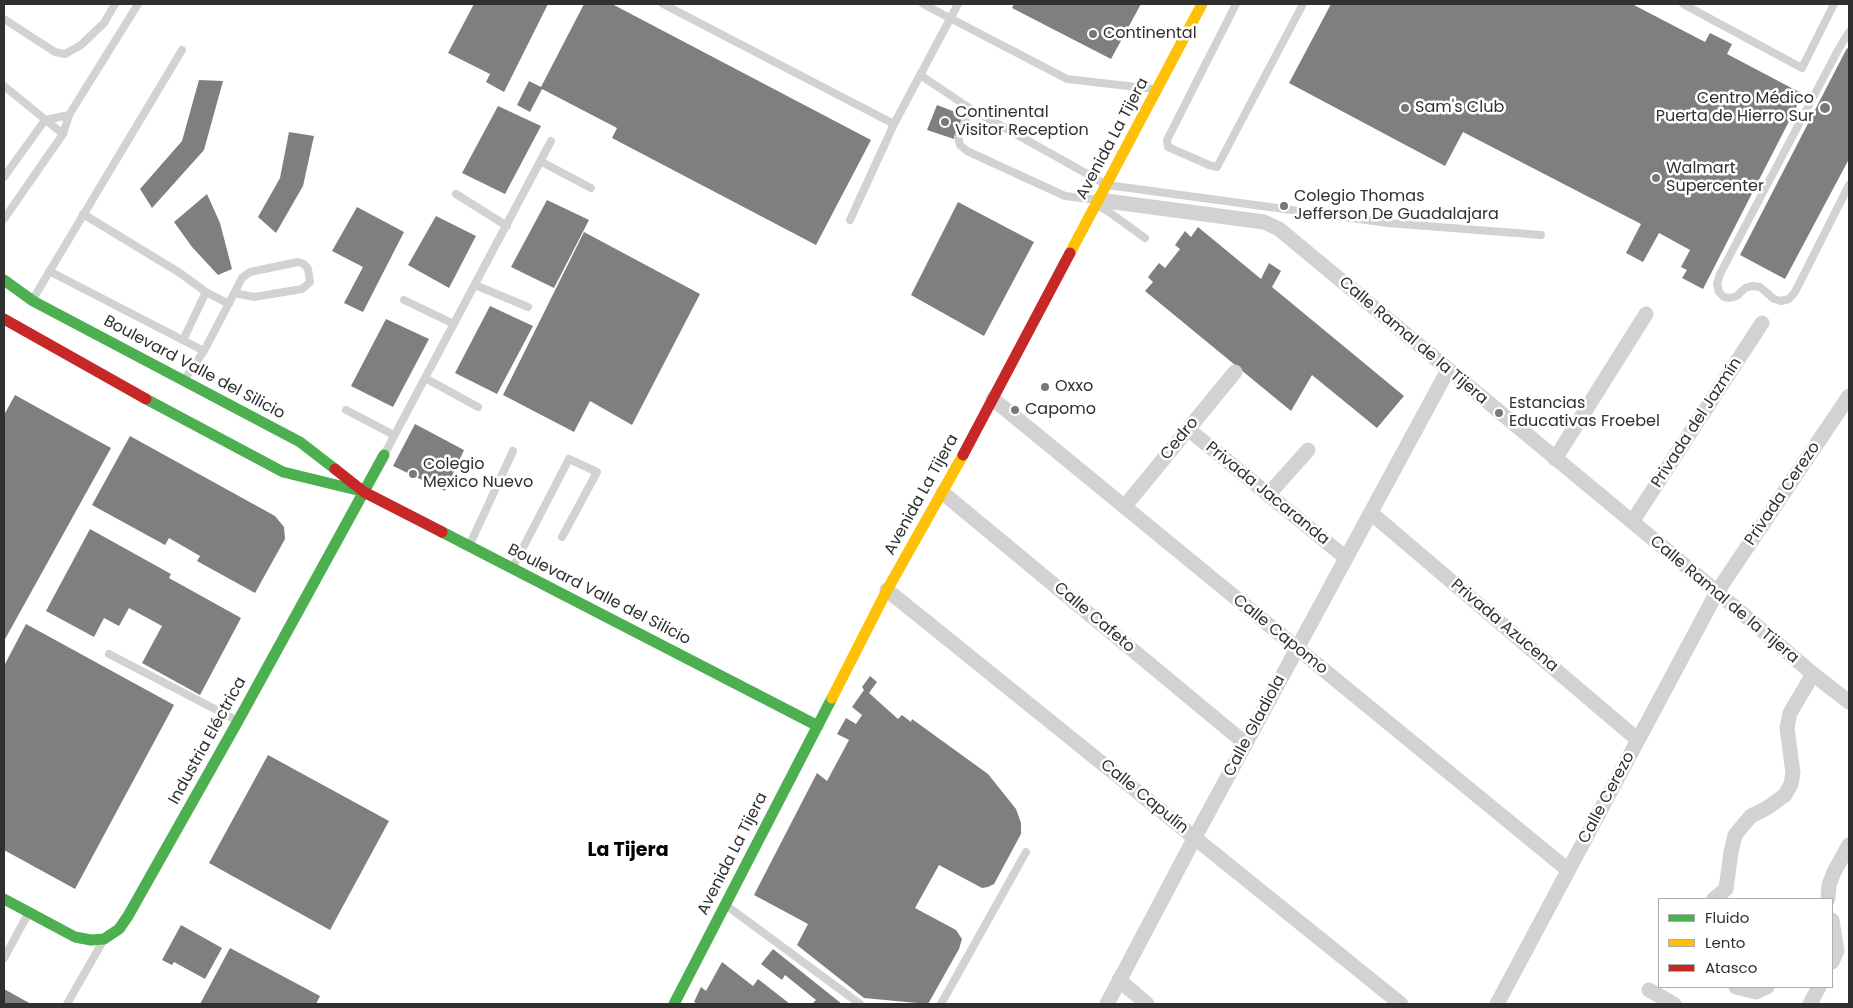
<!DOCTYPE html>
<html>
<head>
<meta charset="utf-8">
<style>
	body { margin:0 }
	#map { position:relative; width:1853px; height:1008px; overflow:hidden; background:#fff; font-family:Poppins,sans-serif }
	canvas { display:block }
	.frame { position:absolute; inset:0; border:5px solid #303030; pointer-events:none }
	.legend { position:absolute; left:1658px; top:898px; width:175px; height:90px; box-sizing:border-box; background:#fff; border:1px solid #acacac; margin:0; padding:6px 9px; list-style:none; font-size:15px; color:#303030 }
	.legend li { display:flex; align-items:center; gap:10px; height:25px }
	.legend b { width:25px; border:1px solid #acacac }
</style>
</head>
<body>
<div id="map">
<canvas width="1853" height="1008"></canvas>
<div class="frame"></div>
<ul class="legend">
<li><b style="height:6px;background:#4caf50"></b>Fluido</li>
<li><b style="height:6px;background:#ffc107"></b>Lento</li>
<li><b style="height:6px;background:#c62828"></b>Atasco</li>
</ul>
</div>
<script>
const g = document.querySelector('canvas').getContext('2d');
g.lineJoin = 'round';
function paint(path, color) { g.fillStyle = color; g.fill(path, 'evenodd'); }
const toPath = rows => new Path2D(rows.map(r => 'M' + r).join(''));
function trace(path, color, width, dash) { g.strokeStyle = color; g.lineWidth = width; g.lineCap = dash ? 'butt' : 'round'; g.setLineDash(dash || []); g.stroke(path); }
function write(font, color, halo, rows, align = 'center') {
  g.font = font + ' Poppins,sans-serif'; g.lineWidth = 5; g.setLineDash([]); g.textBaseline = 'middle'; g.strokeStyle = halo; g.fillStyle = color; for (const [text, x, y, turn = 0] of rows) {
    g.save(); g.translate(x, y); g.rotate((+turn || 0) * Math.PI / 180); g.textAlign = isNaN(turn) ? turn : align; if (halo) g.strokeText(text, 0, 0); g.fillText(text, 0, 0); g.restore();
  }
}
const building = toPath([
	[474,4,548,4,504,92,486,82,490,74,448,53],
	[584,4,612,4,871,140,816,245,612,138,617,128,542,89,530,112,517,105,529,81,541,87],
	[1014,4,1141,4,1111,59,1012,8],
	[1331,4,1632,4,1705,42,1710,33,1732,44,1727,54,1803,94,1703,289,1682,278,1687,270,1681,267,1690,250,1659,233,1643,262,1626,253,1641,224,1463,132,1445,166,1289,83],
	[1847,48,1849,50,1849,159,1785,279,1740,255],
	[199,80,223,81,204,150,152,208,140,189,182,141],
	[937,105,963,115,954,139,927,130],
	[498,106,541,126,505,194,462,173],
	[289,132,314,136,303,186,276,233,258,217,280,178],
	[207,194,220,223,232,269,218,275,192,247,174,222],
	[547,200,589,220,554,288,511,267],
	[958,202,1034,242,984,336,911,295],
	[357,207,404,232,363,312,344,303,363,267,332,251],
	[436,216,476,236,449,288,408,265],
	[1198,227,1261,279,1269,263,1281,271,1272,287,1404,396,1377,428,1312,375,1291,411,1145,291,1153,282,1148,277,1159,263,1165,268,1180,249,1175,245,1185,231,1191,237],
	[584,232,700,294,632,425,590,401,574,432,503,395],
	[490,306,533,326,497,394,455,373],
	[386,319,429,339,393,407,351,386],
	[15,395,111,448,4,641,4,415],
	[415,424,464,450,445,491,393,466],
	[130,436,275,516,284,527,285,539,255,593,197,561,200,556,169,538,165,545,92,505],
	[90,529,171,574,169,578,241,618,200,695,142,663,162,626,129,608,119,626,104,618,94,637,46,611],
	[26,624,174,705,75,889,4,850,4,666],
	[870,676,877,682,869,693,898,719,902,715,911,722,912,719,988,774,1016,809,1021,823,1021,834,994,884,988,887,982,888,939,865,915,908,956,930,962,939,959,949,928,1004,864,998,797,945,808,924,754,895,817,773,827,781,849,740,837,734,846,718,856,724,862,715,852,707,864,690,862,687],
	[268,755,389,821,330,930,209,863],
	[181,925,222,948,205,979,174,962,172,965,162,960],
	[230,948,320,996,316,1004,200,1004],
	[773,949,842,1004,812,1004,816,1000,785,975,782,980,761,964],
	[722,962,753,986,758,979,790,1004,698,1004,694,1002,701,987,706,991],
	[4,989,31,1004,4,1004]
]);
const lane = toPath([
	[663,4,894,124],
	[923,4,1067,79,1154,89],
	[1236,4,1167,140,1168,147,1209,165,1217,167,1303,4],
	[1683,4,1802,68,1834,4],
	[4,19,55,52,65,54,81,45,104,23,115,4],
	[1849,32,1838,50,1720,274,1717,284,1719,292,1724,297,1730,298,1737,296,1745,288,1752,286,1760,287,1774,299,1781,301,1789,299,1795,292,1849,185],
	[920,75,971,109,1107,185,1388,223,1541,235],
	[4,86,63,134],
	[971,109,958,137,960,145,967,151,1065,196,1097,200],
	[540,161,591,188],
	[4,177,45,120,69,115],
	[456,194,507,226],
	[1097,205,1109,212,1145,238],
	[83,214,180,273,206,292,183,340],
	[4,219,63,134,69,115,138,4],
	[850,220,894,124,958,4],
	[49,271,204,351],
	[475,285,528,307],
	[206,292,229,304],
	[33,299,182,50],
	[404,300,454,324],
	[425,378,478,407],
	[184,380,204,351,242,278,250,272,298,262,304,264,308,269,310,282,302,289,254,297,234,293],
	[346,410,394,435],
	[384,455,551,141],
	[470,544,513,451],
	[513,567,569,459,597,472,562,537],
	[109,654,236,720],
	[727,906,860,1004],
	[4,958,28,914],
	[67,1004,103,941],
	[941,1004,1026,852]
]);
const street = toPath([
	[1099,200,1264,222,1279,229,1717,592,1813,674,1849,702],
	[993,399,1568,870],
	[1188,429,1346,558],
	[1555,459,1646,314],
	[943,493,1246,744],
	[1268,495,1308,450],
	[1125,506,1235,372],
	[1371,513,1638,740],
	[1632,522,1762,323],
	[887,590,1401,1004],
	[1714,899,1726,889,1731,852,1735,835,1751,816,1767,808,1785,795,1791,784,1793,773,1787,728,1790,713,1813,674],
	[1828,899,1829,885,1834,872,1849,845],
	[1832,920,1837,951,1832,962],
	[1119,980,1147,1004],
	[1736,987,1756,992,1767,987],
	[1649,990,1674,1004],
	[1107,1004,1195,837,1448,370],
	[1497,1004,1717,592,1849,396],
	[1810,1004,1819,987]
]);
const fast = toPath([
	[4,280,33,301,300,442,335,469],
	[146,399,283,472,357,490],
	[442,532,818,726],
	[4,899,75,937,91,940,104,939,119,929,128,916,238,721,384,455],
	[674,1004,832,698]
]);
const slow = toPath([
	[1070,253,1202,4],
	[832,698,887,590,963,455]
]);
const jam = toPath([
	[4,319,146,399],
	[963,455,1070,253],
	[335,469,364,492,442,532]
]);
const markers = [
	[1093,34,5,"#787878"],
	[1405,108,5,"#787878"],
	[1825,108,6,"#787878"],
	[945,122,5,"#787878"],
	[1656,178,5,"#787878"],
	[1284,206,5,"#787878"],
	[1045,387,5,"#787878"],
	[1015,410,5,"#787878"],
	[1499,413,5,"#787878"],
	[413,474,5,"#787878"]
];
const poiNames = [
	["Continental",1103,34],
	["Centro Médico",1814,99,"right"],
	["Puerta de Hierro Sur",1814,117,"right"],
	["Sam's Club",1415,108],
	["Continental",955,113],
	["Visitor Reception",955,131],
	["Walmart",1666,169],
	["Supercenter",1666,187],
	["Colegio Thomas",1294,197],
	["Jefferson De Guadalajara",1294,215],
	["Oxxo",1055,387],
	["Estancias",1509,404],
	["Educativas Froebel",1509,422],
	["Capomo",1025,410],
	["Colegio",423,465],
	["Mexico Nuevo",423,483]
];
const streetNames = [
	["Avenida La Tijera",1113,139,-62],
	["Calle Ramal de la Tijera",1413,341,40],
	["Boulevard Valle del Silicio",194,368,28],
	["Privada del Jazmín",1697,423,-57],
	["Cedro",1180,439,-51],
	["Privada Jacaranda",1267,494,39],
	["Privada Cerezo",1783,494,-56],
	["Avenida La Tijera",922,495,-61],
	["Boulevard Valle del Silicio",599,595,27],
	["Calle Ramal de la Tijera",1724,600,40],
	["Calle Cafeto",1094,618,40],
	["Privada Azucena",1504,626,40],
	["Calle Capomo",1280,635,39],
	["Calle Gladiola",1255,726,-62],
	["Industria Eléctrica",208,741,-61],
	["Calle Capulín",1144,797,39],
	["Calle Cerezo",1607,798,-62],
	["Avenida La Tijera",733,854,-63]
];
const quarterNames = [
	["La Tijera",628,851]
];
paint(building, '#7f7f7f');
trace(lane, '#d2d2d2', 8);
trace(street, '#d2d2d2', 15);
trace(fast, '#4caf50', 11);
trace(slow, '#ffc107', 11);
trace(jam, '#c62828', 11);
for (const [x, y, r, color] of markers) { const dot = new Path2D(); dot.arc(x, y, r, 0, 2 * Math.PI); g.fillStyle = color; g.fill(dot); trace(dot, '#fff', 2); }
write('16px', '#303030', '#fff', poiNames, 'left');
write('16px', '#303030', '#fff', streetNames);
write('bold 19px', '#000', '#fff', quarterNames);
</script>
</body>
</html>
